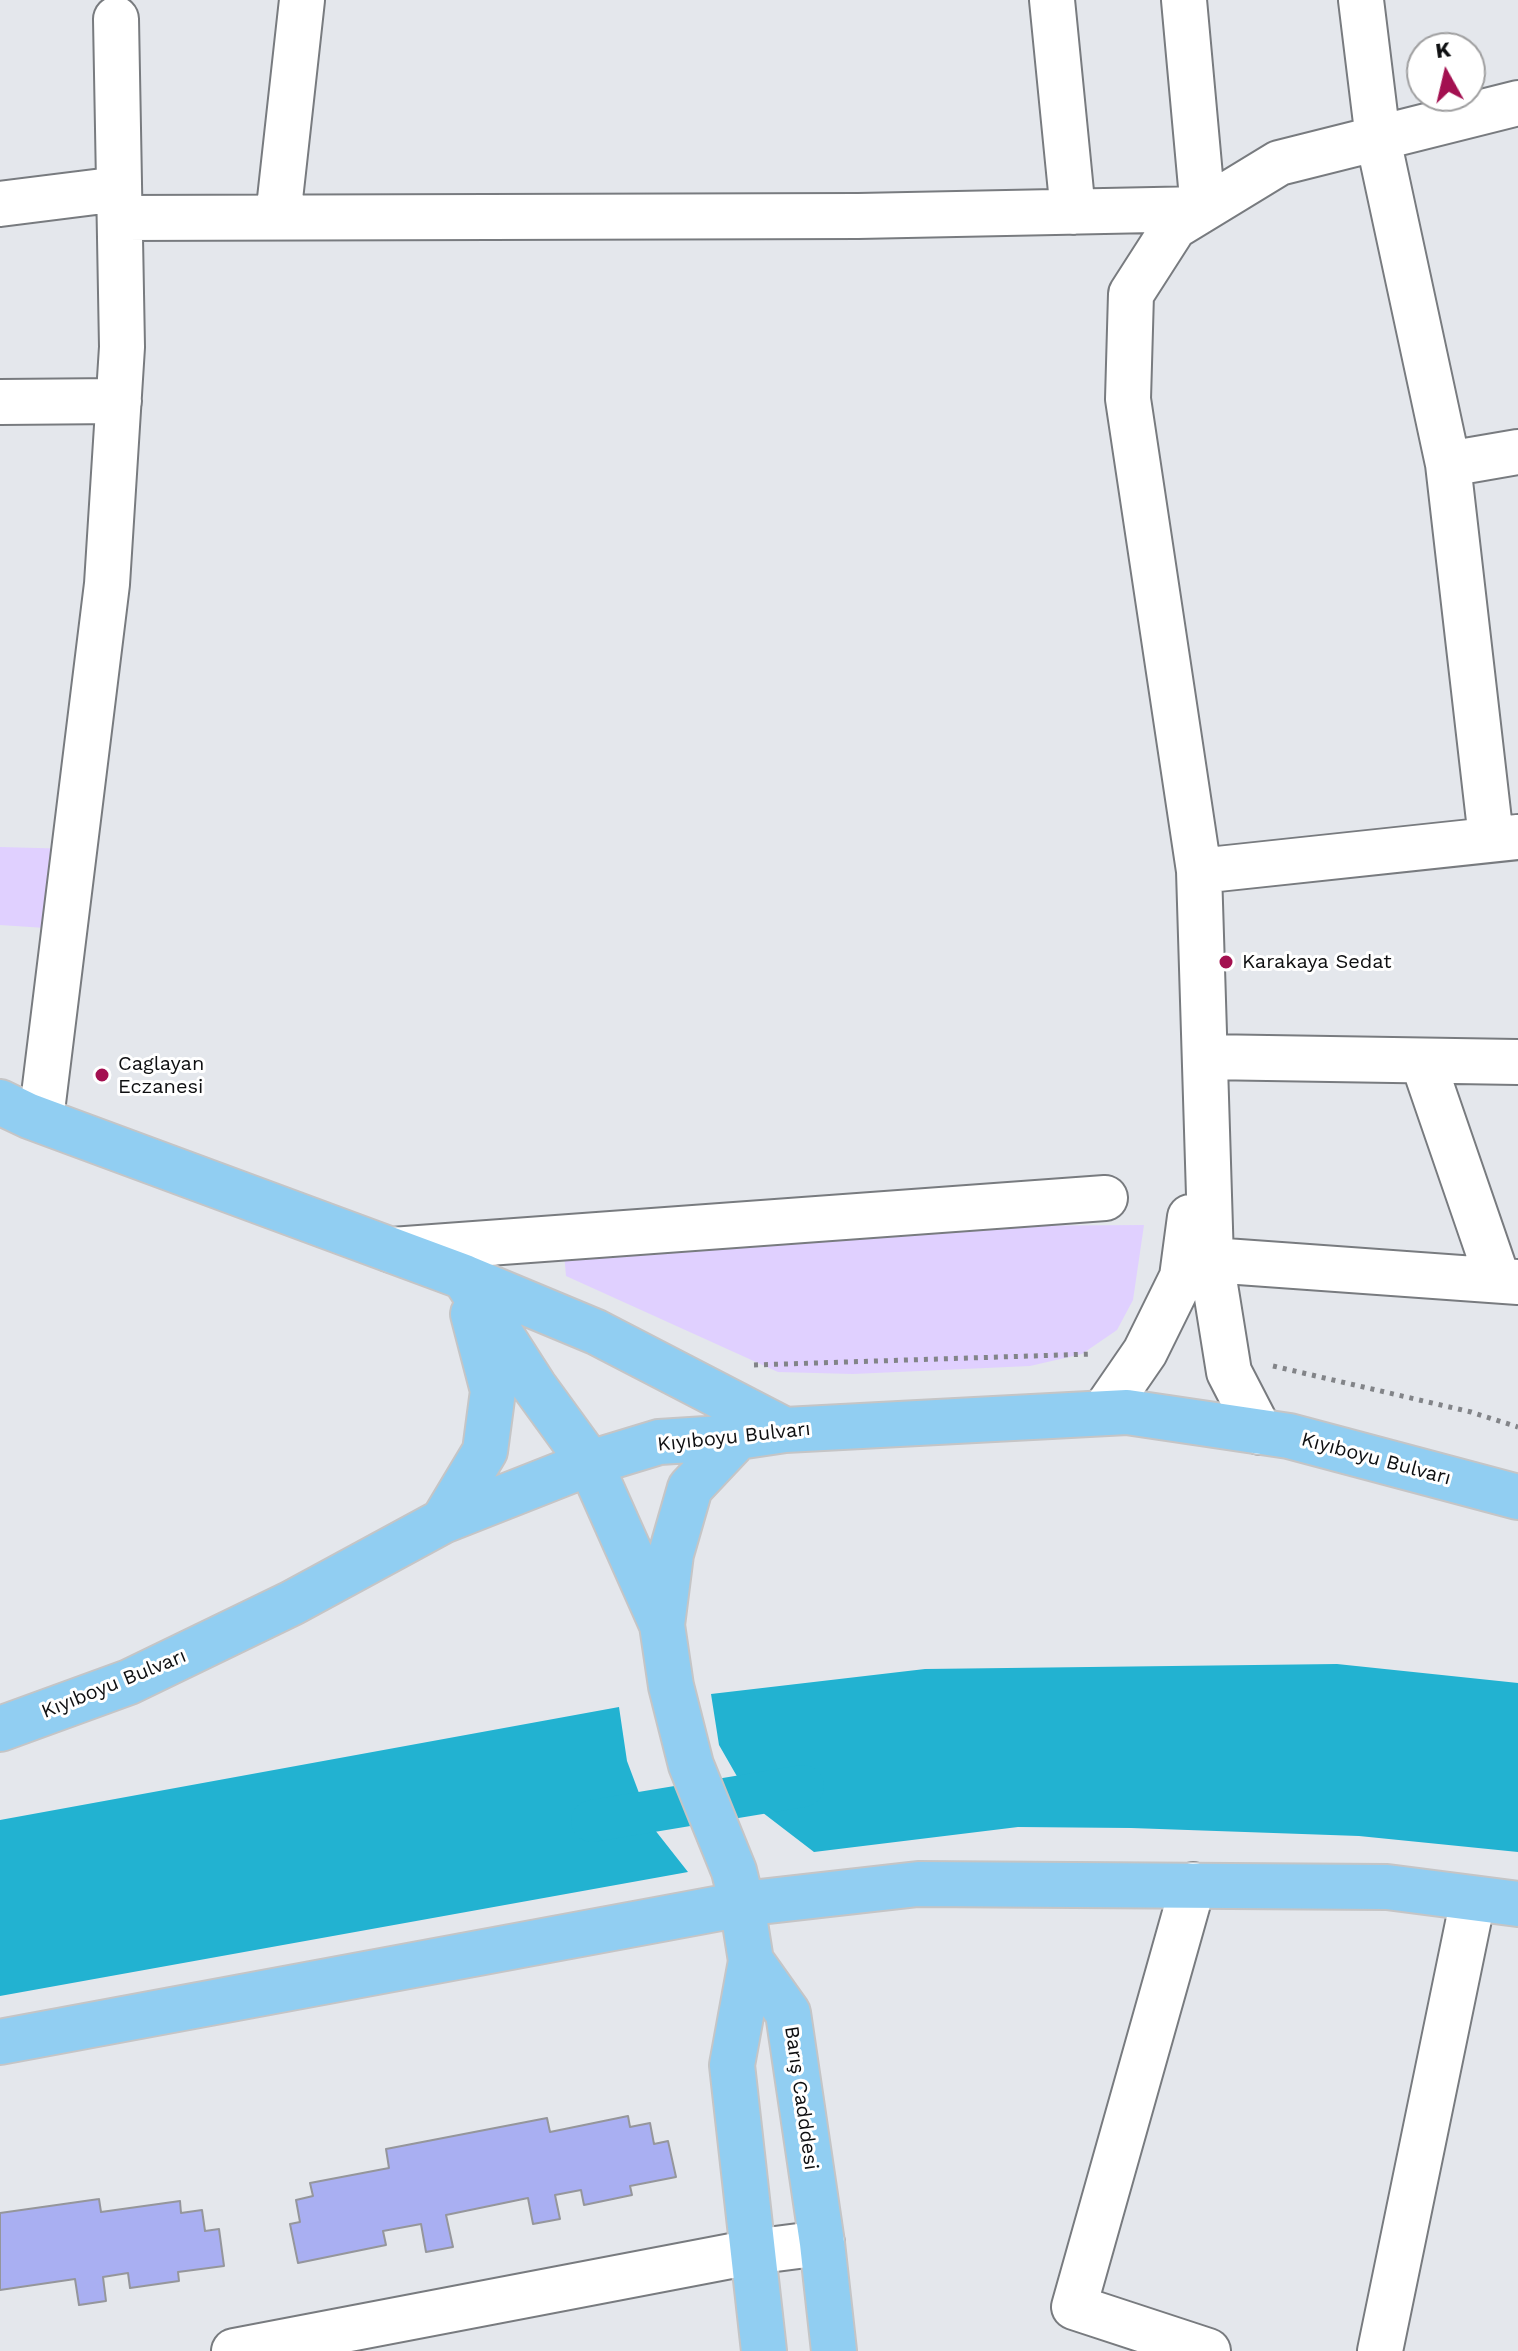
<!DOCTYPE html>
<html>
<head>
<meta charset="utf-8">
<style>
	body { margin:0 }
	#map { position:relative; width:1518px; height:2351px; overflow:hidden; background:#e4e7ec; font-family:"Work Sans",sans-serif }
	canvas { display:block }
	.north { position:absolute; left:1406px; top:32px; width:80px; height:80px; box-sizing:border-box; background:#fff; border:2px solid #9f9fa0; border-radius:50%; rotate:352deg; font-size:22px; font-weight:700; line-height:32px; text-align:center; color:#0e0f11 }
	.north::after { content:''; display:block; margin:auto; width:28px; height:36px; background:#a31050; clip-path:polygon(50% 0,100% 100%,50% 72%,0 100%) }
</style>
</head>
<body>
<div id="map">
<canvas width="1518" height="2351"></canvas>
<div class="north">K</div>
</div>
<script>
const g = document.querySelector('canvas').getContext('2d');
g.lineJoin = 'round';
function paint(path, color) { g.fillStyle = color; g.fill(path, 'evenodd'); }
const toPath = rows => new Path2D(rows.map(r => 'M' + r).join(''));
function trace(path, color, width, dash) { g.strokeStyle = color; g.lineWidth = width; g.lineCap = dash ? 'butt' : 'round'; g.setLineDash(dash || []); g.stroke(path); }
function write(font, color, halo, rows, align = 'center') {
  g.font = font + ' "Work Sans",sans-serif'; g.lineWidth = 6; g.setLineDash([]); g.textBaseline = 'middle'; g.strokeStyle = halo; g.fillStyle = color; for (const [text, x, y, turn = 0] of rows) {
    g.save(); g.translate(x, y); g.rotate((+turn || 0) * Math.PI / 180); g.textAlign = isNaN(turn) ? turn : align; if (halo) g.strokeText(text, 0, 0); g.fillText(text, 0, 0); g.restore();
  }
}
const green = toPath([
	[0,847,76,849,76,930,0,925],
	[1144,1225,1133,1300,1117,1330,1082,1354,1030,1366,853,1374,778,1372,566,1276,564,1253,814,1227]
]);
const water = toPath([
	[1337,1664,1518,1683,1518,1852,1359,1836,1131,1828,1018,1827,814,1852,754,1806,719,1745,711,1694,925,1669],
	[619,1707,627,1761,651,1825,688,1872,0,1996,0,1820]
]);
const canal = toPath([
	[592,1821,803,1786]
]);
const building = toPath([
	[628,2116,630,2127,650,2123,654,2144,668,2141,676,2177,630,2186,632,2195,584,2205,581,2190,555,2195,560,2219,533,2224,528,2198,446,2215,453,2247,426,2252,421,2224,383,2231,386,2245,298,2263,290,2224,300,2222,296,2200,313,2196,310,2183,389,2168,386,2149,547,2118,550,2132,628,2116],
	[99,2199,101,2212,180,2201,181,2213,202,2210,205,2231,219,2229,224,2266,178,2272,179,2281,130,2288,128,2273,103,2277,106,2301,79,2305,75,2279,0,2290,0,2213,99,2199]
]);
const path = toPath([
	[754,1365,1092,1354],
	[1273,1366,1471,1412,1518,1427]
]);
const minor = toPath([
	[1052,0,1073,212],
	[1361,0,1378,139,1448,464,1491,838],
	[0,204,119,189],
	[278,217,302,0],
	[120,218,858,216,1203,209,1184,0],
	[0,402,119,401],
	[1448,464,1518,452],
	[1199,871,1518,837],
	[1205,1057,1518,1062],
	[1423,1062,1498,1280],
	[41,1119,107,584,122,347,116,19],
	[392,1250,1105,1198],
	[1211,1260,1518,1282],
	[1103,1413,1145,1352,1182,1277,1190,1217],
	[1260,1432,1229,1372,1211,1260,1199,871,1128,399,1131,294,1174,227,1279,163,1518,103],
	[1193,1885,1074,2307,1208,2351],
	[234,2351,752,2252,822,2243],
	[1380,2351,1473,1899]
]);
const major = toPath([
	[0,1102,29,1116,464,1277,534,1386,590,1463,662,1625,671,1686,691,1765,734,1871,742,1904,751,1961,732,2065,764,2351],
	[464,1277,596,1332,785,1430],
	[443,1521,485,1451,493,1391,473,1314],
	[662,1625,671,1554,690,1488,738,1437],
	[0,1729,129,1682,292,1603,443,1521,590,1463,659,1442,738,1437,785,1430,1127,1412,1289,1436,1518,1497],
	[751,1961,788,2013,822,2243,834,2351],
	[0,2042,742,1904,918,1884,1387,1887,1518,1904]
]);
const markers = [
	[1226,962,8,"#a31050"],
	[102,1075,8,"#a31050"]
];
const poiNames = [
	["Karakaya Sedat",1242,962],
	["Caglayan",118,1064],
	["Eczanesi",118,1087]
];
const streetNames = [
	["Kıyıboyu Bulvarı",734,1437,-6],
	["Kıyıboyu Bulvarı",1376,1459,15],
	["Kıyıboyu Bulvarı",114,1684,-22],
	["Barış Cadddesi",801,2098,82]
];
paint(green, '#e0d0ff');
paint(water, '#22b2d1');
trace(canal, '#22b2d1', 42);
paint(building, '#a9aff2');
trace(building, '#95969b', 2);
trace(minor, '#787b7f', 48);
trace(major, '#c5c5c6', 48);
trace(path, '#828488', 5, [4, 6]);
trace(minor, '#fff', 44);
trace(major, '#91cef2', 44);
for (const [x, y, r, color] of markers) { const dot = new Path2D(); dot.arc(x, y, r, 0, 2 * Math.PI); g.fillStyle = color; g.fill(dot); trace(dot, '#fff', 3); }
write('20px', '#0e0f11', '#fff', poiNames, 'left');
write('20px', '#0e0f11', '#fff', streetNames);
</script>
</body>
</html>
